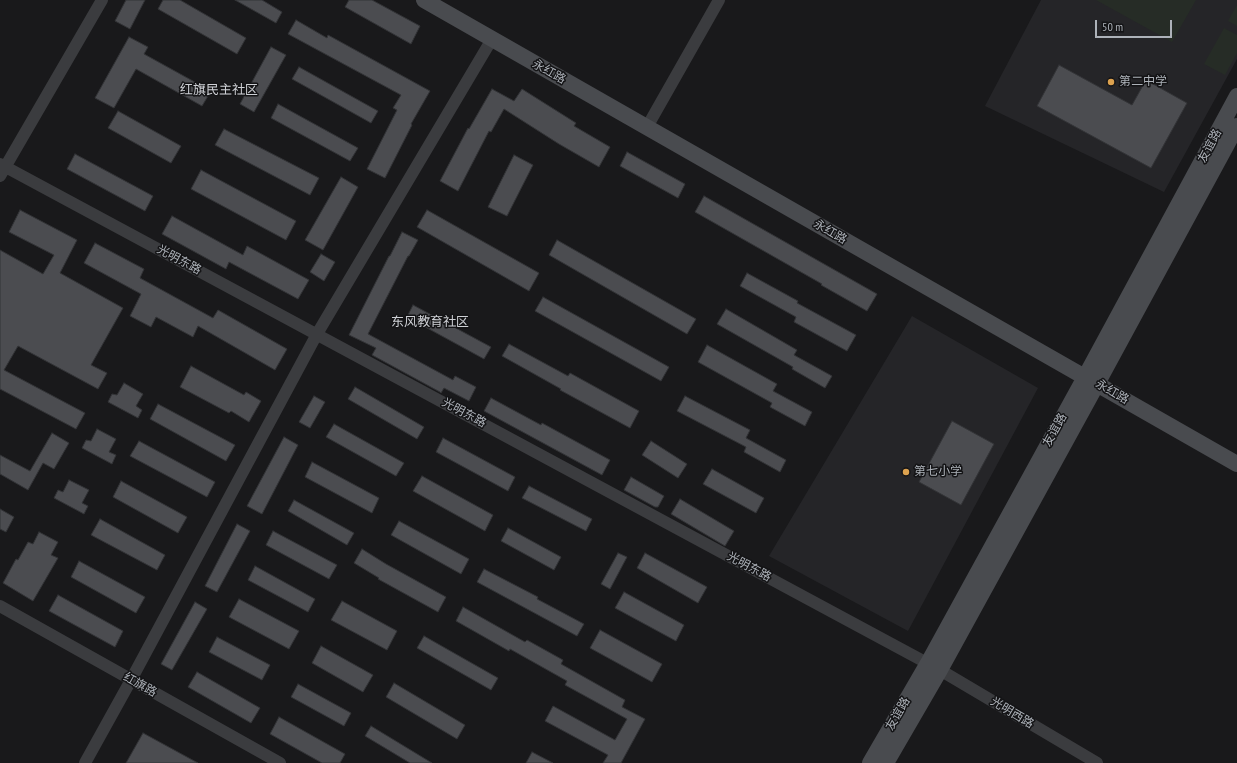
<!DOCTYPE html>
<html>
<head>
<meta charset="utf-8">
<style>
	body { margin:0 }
	#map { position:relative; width:1237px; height:763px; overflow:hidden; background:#19191b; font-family:"PT Sans Narrow",sans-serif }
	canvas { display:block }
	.scale { position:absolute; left:1095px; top:20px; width:77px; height:18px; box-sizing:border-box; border:2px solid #adb2b9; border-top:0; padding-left:5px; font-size:12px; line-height:14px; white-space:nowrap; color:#adb2b9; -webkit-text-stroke:3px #141416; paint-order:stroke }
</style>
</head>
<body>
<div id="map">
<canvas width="1237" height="763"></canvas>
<div class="scale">50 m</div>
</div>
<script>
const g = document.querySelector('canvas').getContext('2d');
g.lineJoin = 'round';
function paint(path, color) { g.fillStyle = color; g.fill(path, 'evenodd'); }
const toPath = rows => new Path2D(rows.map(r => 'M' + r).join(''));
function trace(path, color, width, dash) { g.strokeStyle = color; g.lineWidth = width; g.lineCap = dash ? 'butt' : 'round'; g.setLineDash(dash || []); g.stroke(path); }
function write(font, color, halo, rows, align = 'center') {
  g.font = font + ' "PT Sans Narrow","Noto Sans SC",sans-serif'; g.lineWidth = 3; g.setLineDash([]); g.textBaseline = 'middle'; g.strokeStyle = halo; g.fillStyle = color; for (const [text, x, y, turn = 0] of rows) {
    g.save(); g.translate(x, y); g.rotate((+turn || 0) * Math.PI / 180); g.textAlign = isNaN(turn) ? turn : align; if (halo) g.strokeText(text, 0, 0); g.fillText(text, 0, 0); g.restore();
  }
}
const built = toPath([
	[1041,0,1237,0,1237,59,1164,192,985,106],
	[912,316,1038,388,908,631,769,556]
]);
const green = toPath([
	[1096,0,1196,0,1172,42],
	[1237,5,1237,26,1228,21],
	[1224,28,1237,35,1237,53,1225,75,1204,64]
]);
const building = toPath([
	[126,0,145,0,130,29,115,21,126,0],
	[163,0,180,0,246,38,237,54,158,9,163,0],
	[235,0,262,0,282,12,276,23,235,0],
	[349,0,372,0,420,26,411,44,345,7,349,0],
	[296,20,327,38,328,35,430,91,411,124,412,125,385,178,367,169,397,110,393,108,401,95,288,34,296,20],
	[129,37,148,47,144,54,211,91,202,106,136,69,114,108,95,98,129,37],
	[271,47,286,55,254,112,240,104,271,47],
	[1059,65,1132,105,1146,80,1187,103,1151,168,1037,106,1059,65],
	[299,67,378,111,371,123,292,79,299,67],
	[492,89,514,101,522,89,576,123,574,126,610,147,599,167,559,144,504,109,491,132,489,131,458,191,440,181,468,128,469,129,492,89],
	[278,104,358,148,350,161,271,118,278,104],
	[118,111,181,146,171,163,108,128,118,111],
	[224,129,319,178,310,195,215,145,224,129],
	[627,152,685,184,678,198,620,166,627,152],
	[75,154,153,196,145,211,67,169,75,154],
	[514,155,533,165,507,216,488,207,514,155],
	[201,170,296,221,286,240,191,189,201,170],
	[341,177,358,187,323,250,305,240,341,177],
	[704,196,877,294,867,311,821,285,822,284,695,212,704,196],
	[20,210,77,240,60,273,123,308,91,365,107,373,98,389,18,346,4,370,85,413,76,429,0,389,0,250,43,274,54,255,9,232,20,210],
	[427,210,539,273,529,291,417,227,427,210],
	[172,216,243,255,247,246,309,280,298,299,229,262,226,269,162,234,172,216],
	[402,232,418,240,409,256,408,256,368,334,453,380,455,376,476,387,469,401,444,388,441,393,440,392,372,355,376,348,349,335,389,256,390,256,402,232],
	[557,240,696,319,687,334,549,255,557,240],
	[95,243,144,269,140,278,213,318,218,310,287,349,275,370,198,326,193,337,156,317,151,327,130,316,141,294,84,263,95,243],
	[321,254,335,262,324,281,310,272,321,254],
	[747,273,798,301,797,303,856,335,847,351,794,322,796,317,740,286,747,273],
	[543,297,669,367,661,381,535,311,543,297],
	[413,305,491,347,484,359,407,317,413,305],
	[726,309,797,350,794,355,832,376,825,388,792,369,793,367,717,324,726,309],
	[509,344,568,376,570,373,639,411,630,428,560,390,561,389,502,356,509,344],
	[707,345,777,384,773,391,812,412,805,426,770,407,772,403,698,362,707,345],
	[191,366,244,395,246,392,261,401,249,422,231,411,229,413,180,387,191,366],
	[124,383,143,394,136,406,142,410,138,418,108,402,112,394,117,395,124,383],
	[355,387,424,427,417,439,348,399,355,387],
	[314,396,325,402,310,428,299,422,314,396],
	[685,396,750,430,746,438,786,460,780,472,744,452,746,447,677,411,685,396],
	[491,398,541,425,542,423,610,460,602,475,484,411,491,398],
	[158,404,235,445,226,461,150,419,158,404],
	[952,421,994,444,961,505,919,482,952,421],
	[334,424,404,463,396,476,326,437,334,424],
	[97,429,116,439,109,452,116,455,112,464,82,448,86,440,91,441,97,429],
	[52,433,69,443,54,469,43,463,28,490,0,474,0,455,30,471,52,433],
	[284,437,298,445,262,514,247,506,284,437],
	[443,438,515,477,508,491,436,452,443,438],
	[139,441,215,482,207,497,130,456,139,441],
	[651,441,687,464,678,478,642,455,651,441],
	[312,462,379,498,372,513,305,477,312,462],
	[712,469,764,498,756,513,703,484,712,469],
	[422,476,493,515,485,531,413,491,422,476],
	[631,477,664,496,658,507,655,507,624,490,631,477],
	[69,480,89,490,82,503,88,506,84,514,54,498,58,490,63,492,69,480],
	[121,481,187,517,178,533,113,497,121,481],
	[529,486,592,519,586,531,522,498,529,486],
	[680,499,734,531,725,546,671,514,680,499],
	[294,500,354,533,347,545,288,511,294,500],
	[0,509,14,517,6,532,0,529,0,509],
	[100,519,165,555,157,570,91,535,100,519],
	[399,521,469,559,461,574,391,535,399,521],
	[237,524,250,531,217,592,205,586,237,524],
	[508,528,561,557,554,570,501,541,508,528],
	[273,531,337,565,329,579,266,545,273,531],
	[39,532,58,542,51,555,58,558,33,601,3,583,16,559,18,560,28,542,33,544,39,532],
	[362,549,386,564,446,597,438,612,378,579,379,578,354,563,362,549],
	[618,553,627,557,610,589,601,584,618,553],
	[645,553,707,587,698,603,637,568,645,553],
	[79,561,145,597,136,613,71,577,79,561],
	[255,566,315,599,308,612,248,580,255,566],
	[484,569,538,597,537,599,584,624,577,636,477,582,484,569],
	[624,592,684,625,676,641,615,608,624,592],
	[58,595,123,631,115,647,49,611,58,595],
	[239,599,299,631,289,649,229,617,239,599],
	[342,601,397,631,387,650,331,620,342,601],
	[195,602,207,609,172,670,161,664,195,602],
	[463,607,525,642,527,640,563,660,561,664,625,700,622,707,645,719,621,763,603,763,608,755,545,721,553,706,615,740,627,719,565,685,567,681,510,649,509,651,456,621,463,607],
	[600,630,662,664,652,682,590,648,600,630],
	[424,636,498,678,491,690,417,648,424,636],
	[217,637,270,665,262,680,209,652,217,637],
	[321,646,373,675,363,692,312,663,321,646],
	[197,672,260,708,251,723,188,687,197,672],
	[394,683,465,725,457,739,386,697,394,683],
	[298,684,351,713,344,726,291,697,298,684],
	[279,717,345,754,340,763,322,763,270,734,279,717],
	[371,726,432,763,410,763,365,736,371,726],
	[143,733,198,763,126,763,143,733],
	[532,752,553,763,526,763,532,752]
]);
const street = toPath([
	[647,127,719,0],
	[0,164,940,670,1097,763],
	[0,176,102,0],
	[0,606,280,763],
	[85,763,131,680,317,334,492,39]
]);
const secondary = toPath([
	[424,0,1237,464],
	[870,763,928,663,1085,377,1237,96],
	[886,763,940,670,1097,384,1237,126]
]);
const markers = [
	[1111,82,4,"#dda24f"],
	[906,472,4,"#dda24f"]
];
const streetNames = [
	["永红路",549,72,29],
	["友谊路",1210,146,-62],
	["永红路",830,232,30],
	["光明东路",179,260,28],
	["永红路",1112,392,30],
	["光明东路",464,413,28],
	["友谊路",1055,430,-61],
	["光明东路",749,567,28],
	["红旗路",140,685,29],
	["光明西路",1012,713,31],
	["友谊路",898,714,-60]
];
const poiNames = [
	["第二中学",1119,82],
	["第七小学",914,472]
];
const neighbourhoodNames = [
	["红旗民主社区",219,90],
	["东风教育社区",430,322]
];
paint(built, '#252528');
paint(green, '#262c26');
paint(building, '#4b4c50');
trace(building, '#333437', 1);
trace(street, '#3b3c3f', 12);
trace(secondary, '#494b4f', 16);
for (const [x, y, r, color] of markers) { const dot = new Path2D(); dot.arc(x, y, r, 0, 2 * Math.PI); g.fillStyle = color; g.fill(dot); trace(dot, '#141416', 1.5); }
write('12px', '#adb2b9', '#141416', streetNames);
write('12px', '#adb2b9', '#141416', poiNames, 'left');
write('13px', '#ced0d5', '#141416', neighbourhoodNames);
</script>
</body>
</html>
